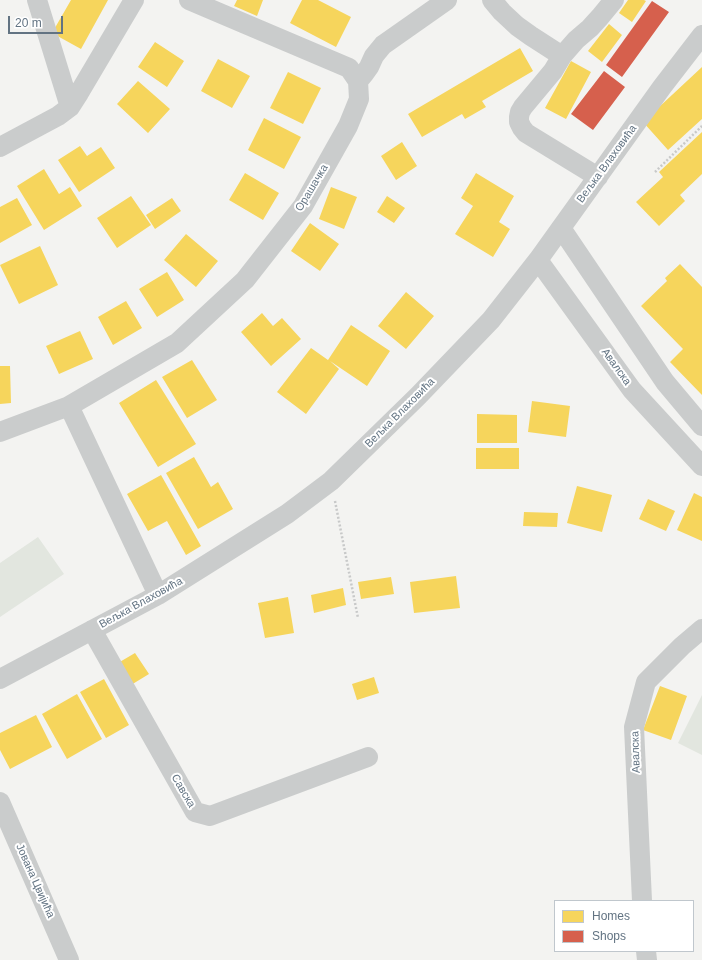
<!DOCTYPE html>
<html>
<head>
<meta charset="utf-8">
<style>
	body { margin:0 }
	#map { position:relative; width:702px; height:960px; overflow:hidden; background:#f3f3f1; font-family:Helvetica,sans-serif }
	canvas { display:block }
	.legend { position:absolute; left:554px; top:900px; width:140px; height:52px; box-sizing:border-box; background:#fff; border:1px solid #c0c7cd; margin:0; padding:5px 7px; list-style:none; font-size:12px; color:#627382 }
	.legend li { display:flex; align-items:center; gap:8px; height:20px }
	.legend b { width:20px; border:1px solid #c0c7cd }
	.scale { position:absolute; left:8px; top:16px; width:55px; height:18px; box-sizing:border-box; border:2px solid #627382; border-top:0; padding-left:5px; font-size:12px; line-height:14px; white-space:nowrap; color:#627382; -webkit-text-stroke:3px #fff; paint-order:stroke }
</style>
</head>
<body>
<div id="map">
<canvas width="702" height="960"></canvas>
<ul class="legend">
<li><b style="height:11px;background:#f6d55c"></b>Homes</li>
<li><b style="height:11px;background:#d6604d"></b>Shops</li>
</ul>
<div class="scale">20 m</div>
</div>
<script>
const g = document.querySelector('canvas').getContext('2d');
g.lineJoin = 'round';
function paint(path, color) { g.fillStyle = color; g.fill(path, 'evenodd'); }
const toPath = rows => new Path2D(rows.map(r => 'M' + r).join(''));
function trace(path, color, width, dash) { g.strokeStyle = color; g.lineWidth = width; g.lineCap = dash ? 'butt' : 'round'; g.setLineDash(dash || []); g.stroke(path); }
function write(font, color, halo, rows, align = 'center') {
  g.font = font + ' Helvetica,sans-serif'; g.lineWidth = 4; g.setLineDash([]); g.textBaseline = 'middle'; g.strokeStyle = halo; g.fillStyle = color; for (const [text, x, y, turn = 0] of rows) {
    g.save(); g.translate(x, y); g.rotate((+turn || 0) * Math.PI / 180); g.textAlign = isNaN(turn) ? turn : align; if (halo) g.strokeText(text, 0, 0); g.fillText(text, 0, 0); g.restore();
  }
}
const green = toPath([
	[38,537,64,574,0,617,0,563],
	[702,695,702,755,678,743]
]);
const homes = toPath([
	[71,0,108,0,81,49,52,33],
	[237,0,263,0,257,16,234,6],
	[302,0,318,0,351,17,336,47,290,23],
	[628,0,644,0,646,1,632,22,619,13],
	[609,24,622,35,602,62,588,51],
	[155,42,184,61,167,87,138,67],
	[520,48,533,71,482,101,486,107,465,119,462,114,422,137,408,114],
	[218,59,250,76,232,108,201,91],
	[571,61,591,72,566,119,545,108],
	[702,67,702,119,668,150,643,122],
	[288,72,321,88,303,124,270,108],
	[138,81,170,109,148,133,117,104],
	[264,118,301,137,284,169,248,150],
	[702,132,702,174,680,195,685,201,659,226,636,202,663,177,659,172],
	[402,142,417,166,396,180,381,156],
	[80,146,87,156,101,147,115,168,79,192,58,160],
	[44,169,59,194,70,187,82,206,44,230,17,186],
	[245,173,279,193,263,220,229,200],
	[476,173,514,196,499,222,510,229,493,257,455,234,473,206,461,198],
	[331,187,357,197,344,229,319,219],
	[131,196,151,225,117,248,97,218],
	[387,196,405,208,394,223,377,212],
	[17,198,32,225,0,243,0,207],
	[172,198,181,211,155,229,146,215],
	[310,223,339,244,320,271,291,251],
	[186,234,218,261,196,287,164,260],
	[40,246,58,285,19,304,0,265],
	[680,264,702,287,702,395,670,362,683,349,641,306,667,281,665,278],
	[167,272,184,300,157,317,139,289],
	[406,292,434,316,406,349,378,326],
	[126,301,142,328,113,345,98,317],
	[262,313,273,326,282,318,301,339,271,366,241,332],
	[351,325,390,351,367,386,330,361,339,369,306,414,277,392,311,348,328,360],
	[80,331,93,359,59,374,46,346],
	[192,360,217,400,187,418,162,377],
	[0,366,10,366,11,403,0,404],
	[156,380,196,444,158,467,119,403],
	[532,401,570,406,566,437,528,432],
	[477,414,517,415,517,443,477,443],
	[476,448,519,448,519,469,476,469],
	[194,457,211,487,218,482,233,509,198,529,166,473],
	[161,475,201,546,186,555,167,521,148,531,127,494],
	[577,486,612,495,602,532,567,523],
	[694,493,702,497,702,541,677,530],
	[648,499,675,511,666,531,639,519],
	[524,512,558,513,557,527,523,526],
	[456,576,460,608,414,613,410,582],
	[391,577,394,594,361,599,358,582],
	[343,588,346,605,314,613,311,595],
	[288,597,294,633,265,638,258,603],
	[135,653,149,674,131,685,118,663],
	[374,677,379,693,357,700,352,684],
	[104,679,129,725,106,738,80,692],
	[660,686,687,696,671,740,643,730],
	[77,694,102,739,67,759,42,714],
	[36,715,52,747,10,769,0,750,0,733]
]);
const shops = toPath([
	[652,1,669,12,622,77,606,65],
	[604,71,625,87,593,130,571,114]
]);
const path = toPath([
	[655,172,702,126],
	[335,501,358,618]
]);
const minor = toPath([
	[37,0,70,107],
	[492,0,502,12,517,26,531,36,562,56],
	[358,81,364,74,369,67,374,56,383,45,447,0],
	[0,147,58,116,70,107,79,93,134,0],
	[598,177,526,133,522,128,519,122,519,117,520,112,523,107,553,71,562,56,576,40,590,28,600,17,614,0],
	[561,228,665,382,702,426],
	[538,260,632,390,702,466],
	[69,406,177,343,245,280,303,206,348,126,359,99,358,81,349,68,189,0],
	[0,432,69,406,158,595],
	[92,630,195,812,210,816,368,757],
	[0,679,158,595,287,514,331,481,418,396,491,320,538,260,662,87,702,35],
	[0,802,69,960],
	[642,901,641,879,634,727,646,682,682,646,702,629],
	[646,951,647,960]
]);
const streetNames = [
	["Вељка Влаховића",607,164,-54],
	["Орашачка",312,188,-59],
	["Авалска",616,367,54],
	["Вељка Влаховића",400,413,-45],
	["Вељка Влаховића",141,603,-29],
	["Авалска",636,752,-92],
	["Савска",183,791,60],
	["Јована Цвијића",35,881,66]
];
paint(green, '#e2e6df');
paint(homes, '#f6d55c');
paint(shops, '#d6604d');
trace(path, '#c8c9c9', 2.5, [2, 2]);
trace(minor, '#cacccc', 20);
write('11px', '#627382', '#fff', streetNames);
</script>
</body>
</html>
